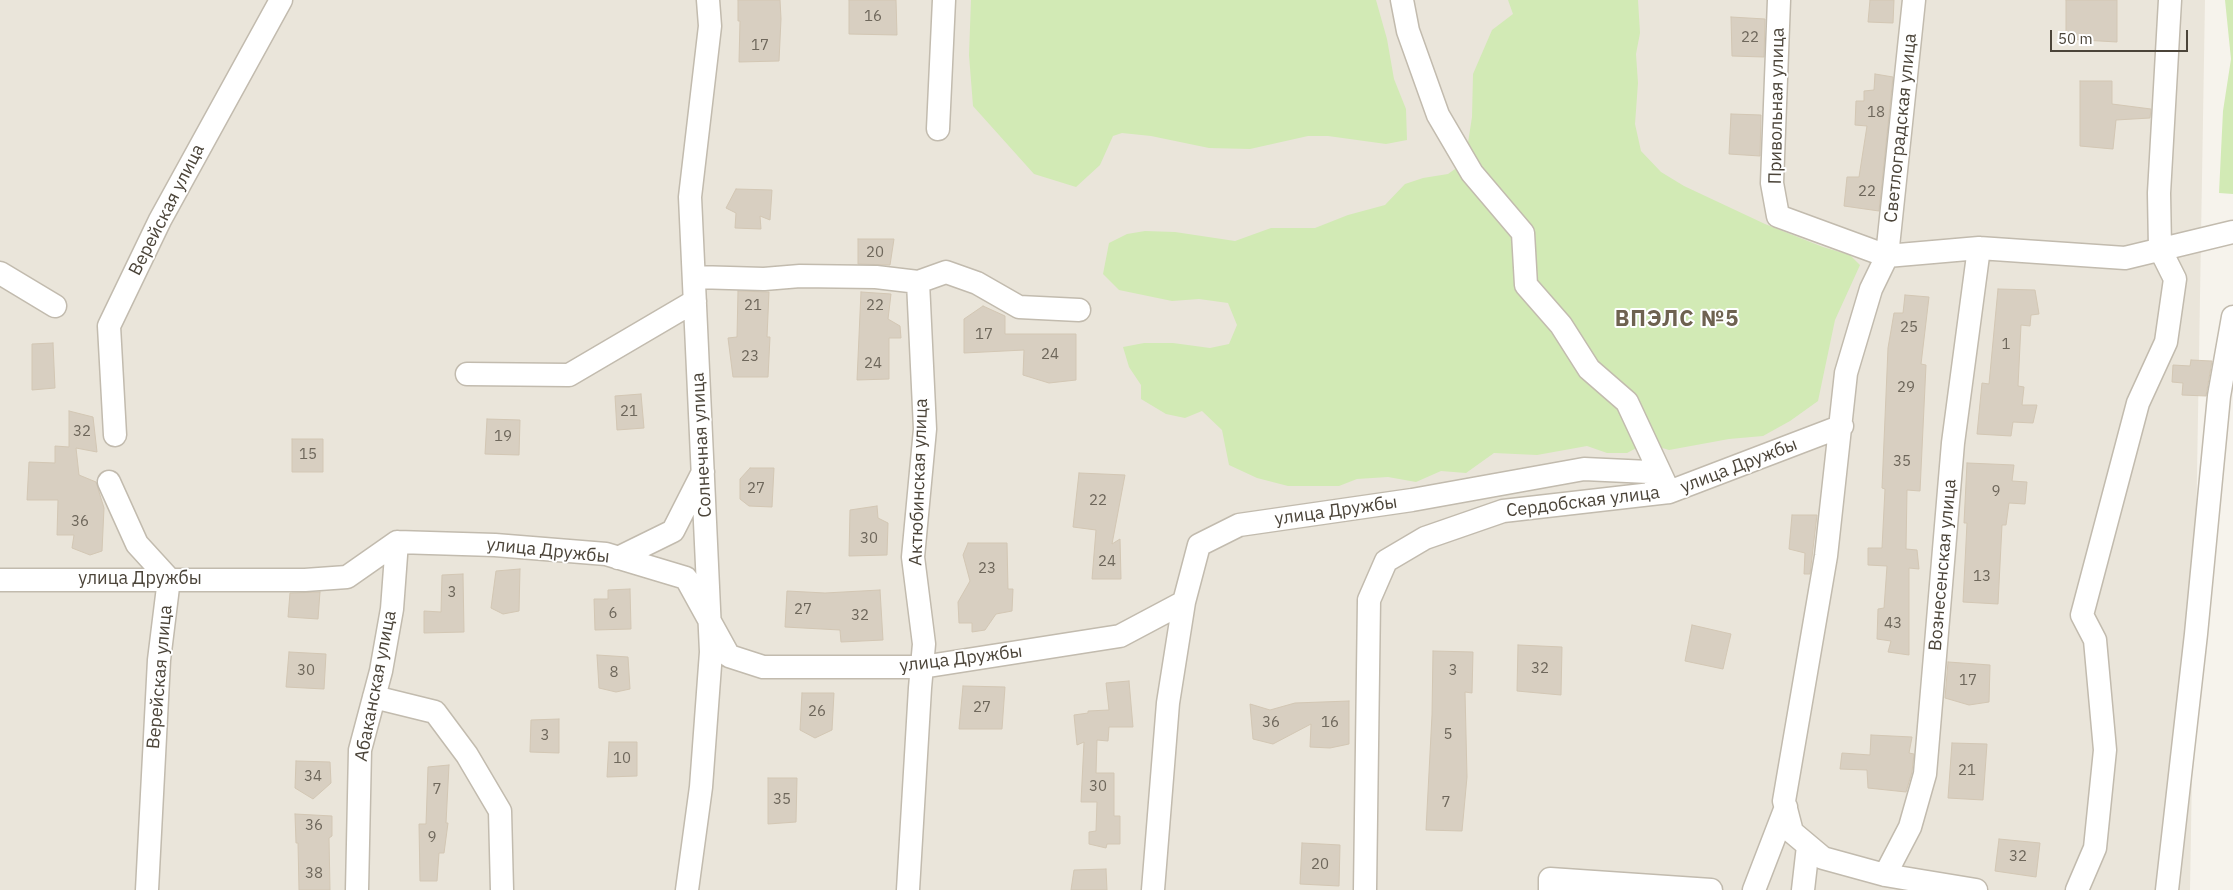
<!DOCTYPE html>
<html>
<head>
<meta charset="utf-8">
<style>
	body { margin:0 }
	#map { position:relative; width:2233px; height:890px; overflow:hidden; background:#f6f3ec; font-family:"IBM Plex Sans",sans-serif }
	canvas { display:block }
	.scale { position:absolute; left:2050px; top:30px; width:138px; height:22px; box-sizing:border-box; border:2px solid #4b4439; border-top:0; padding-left:6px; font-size:15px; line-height:18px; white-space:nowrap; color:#4b4439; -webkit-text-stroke:4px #fff; paint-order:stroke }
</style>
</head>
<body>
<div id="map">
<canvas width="2233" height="890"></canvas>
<div class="scale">50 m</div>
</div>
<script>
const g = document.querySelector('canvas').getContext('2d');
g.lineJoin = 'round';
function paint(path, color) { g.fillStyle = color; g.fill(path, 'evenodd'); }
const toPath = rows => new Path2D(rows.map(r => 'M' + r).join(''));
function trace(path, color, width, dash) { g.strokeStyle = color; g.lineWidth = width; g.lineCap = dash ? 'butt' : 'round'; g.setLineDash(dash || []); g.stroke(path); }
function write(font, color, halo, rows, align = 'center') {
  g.font = font + ' "IBM Plex Sans",sans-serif'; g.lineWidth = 4; g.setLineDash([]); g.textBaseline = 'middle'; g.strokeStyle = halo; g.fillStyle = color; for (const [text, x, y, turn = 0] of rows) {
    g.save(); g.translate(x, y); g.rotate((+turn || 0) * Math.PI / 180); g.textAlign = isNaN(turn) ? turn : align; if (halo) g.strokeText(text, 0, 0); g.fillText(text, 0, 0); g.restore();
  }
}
const residential = toPath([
	[0,0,2205,0,2190,890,0,890]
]);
const green = toPath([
	[971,0,1376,0,1387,39,1394,79,1406,109,1407,140,1386,144,1328,136,1308,136,1250,149,1209,148,1151,136,1122,133,1113,136,1100,165,1076,187,1034,174,973,106,969,55],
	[1508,0,1638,0,1640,33,1636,54,1638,83,1635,124,1641,151,1661,172,1684,186,1765,224,1823,247,1850,255,1860,265,1835,320,1818,401,1790,421,1763,436,1729,439,1669,450,1646,443,1627,453,1607,453,1587,446,1537,455,1494,453,1466,473,1441,471,1416,482,1388,477,1357,479,1339,486,1288,486,1257,478,1229,465,1222,430,1202,411,1185,418,1166,414,1141,399,1141,385,1129,367,1123,347,1144,343,1173,343,1210,348,1229,344,1237,325,1228,303,1199,299,1172,301,1119,290,1103,274,1109,243,1127,234,1145,231,1175,232,1235,241,1271,228,1315,228,1348,215,1385,205,1405,184,1423,178,1448,174,1465,162,1472,117,1473,74,1492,30,1513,14],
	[2225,0,2233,0,2233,194,2219,193,2223,111,2231,59]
]);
const building = toPath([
	[738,0,780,0,781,19,779,61,739,62,740,21,738,21,738,0],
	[849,0,896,0,897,35,849,34,849,0],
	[1870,0,1894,0,1893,23,1868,22,1870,0],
	[2066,0,2117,0,2117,42,2066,39,2066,0],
	[1731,17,1765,19,1764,57,1732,56,1731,17],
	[1875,74,1893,77,1879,211,1844,206,1847,177,1859,177,1867,126,1855,125,1856,101,1864,101,1864,91,1874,90,1875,74],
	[2080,81,2112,81,2112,104,2151,109,2150,118,2116,120,2113,149,2080,146,2080,81],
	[1731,114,1761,115,1760,156,1729,154,1731,114],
	[736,189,772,190,770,220,760,216,761,229,735,228,736,213,726,208,736,189],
	[858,239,894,239,890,265,858,264,858,239],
	[1998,289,2035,290,2039,314,2031,315,2030,326,2021,325,2018,386,2024,387,2022,405,2037,405,2033,423,2013,422,2011,436,1977,434,1982,383,1989,384,1998,289],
	[738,291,769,292,767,337,770,337,768,377,733,377,728,338,737,337,738,291],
	[861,292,891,294,888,319,900,326,901,338,889,338,889,379,857,380,861,292],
	[1905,295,1929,297,1921,364,1926,365,1920,491,1907,490,1906,549,1917,550,1919,569,1909,568,1909,655,1888,652,1891,641,1877,639,1878,609,1884,608,1887,566,1868,565,1868,548,1882,548,1885,489,1882,488,1888,348,1894,313,1903,313,1905,295],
	[983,306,1005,316,1005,334,1076,334,1076,380,1049,383,1023,375,1024,350,964,353,964,319,983,306],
	[53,343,55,388,32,390,32,344,53,343],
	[2191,360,2212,361,2206,396,2182,395,2183,383,2172,382,2173,365,2190,366,2191,360],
	[641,394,644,428,617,430,615,396,641,394],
	[69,411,93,417,97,452,76,448,79,475,96,482,104,508,102,551,90,555,72,548,74,535,57,535,58,500,27,500,29,462,55,463,55,446,69,447,69,411],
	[487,419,520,420,519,455,485,454,487,419],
	[292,439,323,439,323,472,292,472,292,439],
	[1967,463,2014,465,2012,481,2027,482,2025,504,2009,503,2006,525,2002,525,1998,604,1963,602,1967,523,1964,523,1967,463],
	[750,468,774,468,772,507,749,506,740,499,740,479,750,468],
	[1079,473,1125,475,1112,544,1120,539,1121,579,1092,579,1096,530,1073,527,1079,473],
	[877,506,878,518,888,523,887,555,849,556,850,510,877,506],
	[1792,515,1817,515,1810,574,1804,574,1805,553,1789,549,1792,515],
	[968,543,1007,543,1008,589,1013,589,1012,611,996,614,985,630,972,632,972,623,959,623,958,602,970,581,963,555,968,543],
	[520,569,519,611,503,614,491,608,496,571,520,569],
	[463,574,464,632,424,633,424,611,441,612,442,575,463,574],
	[630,589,631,629,595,630,594,599,608,599,608,590,630,589],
	[880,590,883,640,841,642,840,630,785,627,787,591,825,593,880,590],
	[320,592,318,619,288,617,290,593,320,592],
	[1692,625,1731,634,1723,669,1685,661,1692,625],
	[1518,645,1562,647,1561,695,1517,691,1518,645],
	[1433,651,1473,652,1472,693,1465,692,1467,777,1462,831,1426,830,1432,715,1433,651],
	[289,652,326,654,324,689,286,687,289,652],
	[597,655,628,657,630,689,616,692,599,688,597,655],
	[1948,662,1990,665,1989,702,1969,705,1945,698,1948,662],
	[1129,681,1133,727,1109,727,1108,741,1097,740,1096,773,1114,773,1114,816,1120,816,1120,844,1107,844,1106,848,1089,844,1089,832,1096,831,1097,802,1081,802,1084,742,1077,745,1074,715,1088,713,1088,711,1109,710,1106,683,1129,681],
	[963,686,1005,687,1002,729,959,729,963,686],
	[802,693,834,693,832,730,815,738,800,730,802,693],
	[1349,701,1349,744,1330,748,1310,747,1311,724,1273,744,1253,739,1250,704,1270,710,1295,703,1349,701],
	[559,719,559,753,530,752,531,720,559,719],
	[1871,735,1912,737,1909,753,1914,754,1912,772,1906,792,1868,788,1867,770,1840,769,1842,753,1870,755,1871,735],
	[609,742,637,742,637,776,607,777,609,742],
	[1952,743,1987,744,1983,800,1948,798,1952,743],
	[296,761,330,762,331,783,313,799,295,788,296,761],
	[449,765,446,823,448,823,444,853,439,853,437,881,420,881,419,824,426,824,428,767,449,765],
	[768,778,797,778,796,822,768,824,768,778],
	[295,814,332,816,332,836,329,838,330,890,299,890,298,843,296,843,295,814],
	[1999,839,2040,843,2036,877,1995,871,1999,839],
	[1302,843,1340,845,1339,886,1300,884,1302,843],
	[1106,869,1107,890,1071,890,1074,870,1106,869]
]);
const minor = toPath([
	[1779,0,1772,183,1778,216,1887,256,1914,0],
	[938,129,944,0],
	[0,273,55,306],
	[695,277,764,279,800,276,876,277,918,282,946,272,977,283,1019,307,1079,310],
	[467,374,569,375,695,301],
	[115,435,109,326,160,220,281,0],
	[109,482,137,544,169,579,159,660,147,890],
	[618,558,673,531,703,472],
	[0,580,305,580,347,577,397,542,495,545,606,554,686,578,729,656,763,667,922,667,1120,636,1184,602,1199,545,1239,525,1412,500,1584,469,1649,472,1669,492,1842,426],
	[374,697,435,712,467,755,500,811,502,890],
	[1885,875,1910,827,1925,774,1953,443,1979,248],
	[357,890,360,750,381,671,392,609,397,542],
	[687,890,701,787,711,652,690,197,710,26,708,0],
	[908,890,920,688,924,644,913,557,925,429,918,282],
	[1153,890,1168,703,1184,602],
	[1365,890,1369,600,1386,561,1425,538,1503,511,1669,492,1627,402,1589,369,1561,325,1526,285,1523,233,1472,173,1438,115,1408,31,1402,0],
	[1550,890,1550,879,1711,890],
	[1754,890,1786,807],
	[1803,890,1808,846],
	[1976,890,1885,875,1823,858,1792,832,1784,801,1826,556,1846,373,1871,289,1887,256,1979,248,2125,258,2233,232],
	[2077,890,2095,848,2105,750,2095,640,2082,615,2138,403,2166,342,2175,279,2160,249,2159,193,2170,0],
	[2167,890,2196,634,2219,396,2233,317]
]);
const numberNames = [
	["16",873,17],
	["22",1750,38],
	["17",760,46],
	["18",1876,113],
	["22",1867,192],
	["20",875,253],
	["21",753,306],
	["22",875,306],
	["25",1909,328],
	["17",984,335],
	["1",2006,345],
	["24",1050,355],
	["23",750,357],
	["24",873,364],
	["29",1906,388],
	["21",629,412],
	["32",82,432],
	["19",503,437],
	["15",308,455],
	["35",1902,462],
	["27",756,489],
	["9",1996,492],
	["22",1098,501],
	["36",80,522],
	["30",869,539],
	["24",1107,562],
	["23",987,569],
	["13",1982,577],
	["3",452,593],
	["27",803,610],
	["6",613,614],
	["32",860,616],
	["43",1893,624],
	["32",1540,669],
	["30",306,671],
	["3",1453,671],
	["8",614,673],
	["17",1968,681],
	["27",982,708],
	["26",817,712],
	["36",1271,723],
	["16",1330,723],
	["5",1448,735],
	["3",545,736],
	["10",622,759],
	["21",1967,771],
	["34",313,777],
	["30",1098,787],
	["7",437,790],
	["35",782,800],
	["7",1446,803],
	["36",314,826],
	["9",432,838],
	["32",2018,857],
	["20",1320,865],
	["38",314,874]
];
const streetNames = [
	["Привольная улица",1777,106,-89],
	["Светлоградская улица",1901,128,-84],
	["Верейская улица",167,210,-63],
	["Солнечная улица",702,445,-93],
	["улица Дружбы",1739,466,-21],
	["Актюбинская улица",919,482,-88],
	["Сердобская улица",1583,502,-7],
	["улица Дружбы",1336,511,-8],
	["улица Дружбы",548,551,6],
	["Вознесенская улица",1943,565,-85],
	["улица Дружбы",140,579],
	["улица Дружбы",961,659,-7],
	["Верейская улица",160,677,-85],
	["Абаканская улица",376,686,-79]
];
const districtNames = [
	["ВПЭЛС №5",1677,320]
];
paint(residential, '#eae5da');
paint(green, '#d2eab5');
paint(building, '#d8cfc1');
trace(building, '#d3c7b4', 1);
trace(minor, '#c2bbae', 25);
trace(minor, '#fff', 22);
write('15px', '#6e675b', null, numberNames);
write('18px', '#4b4439', '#fff', streetNames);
g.letterSpacing = '1px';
write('bold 22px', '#6e6250', '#fff', districtNames);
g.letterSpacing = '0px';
</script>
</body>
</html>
